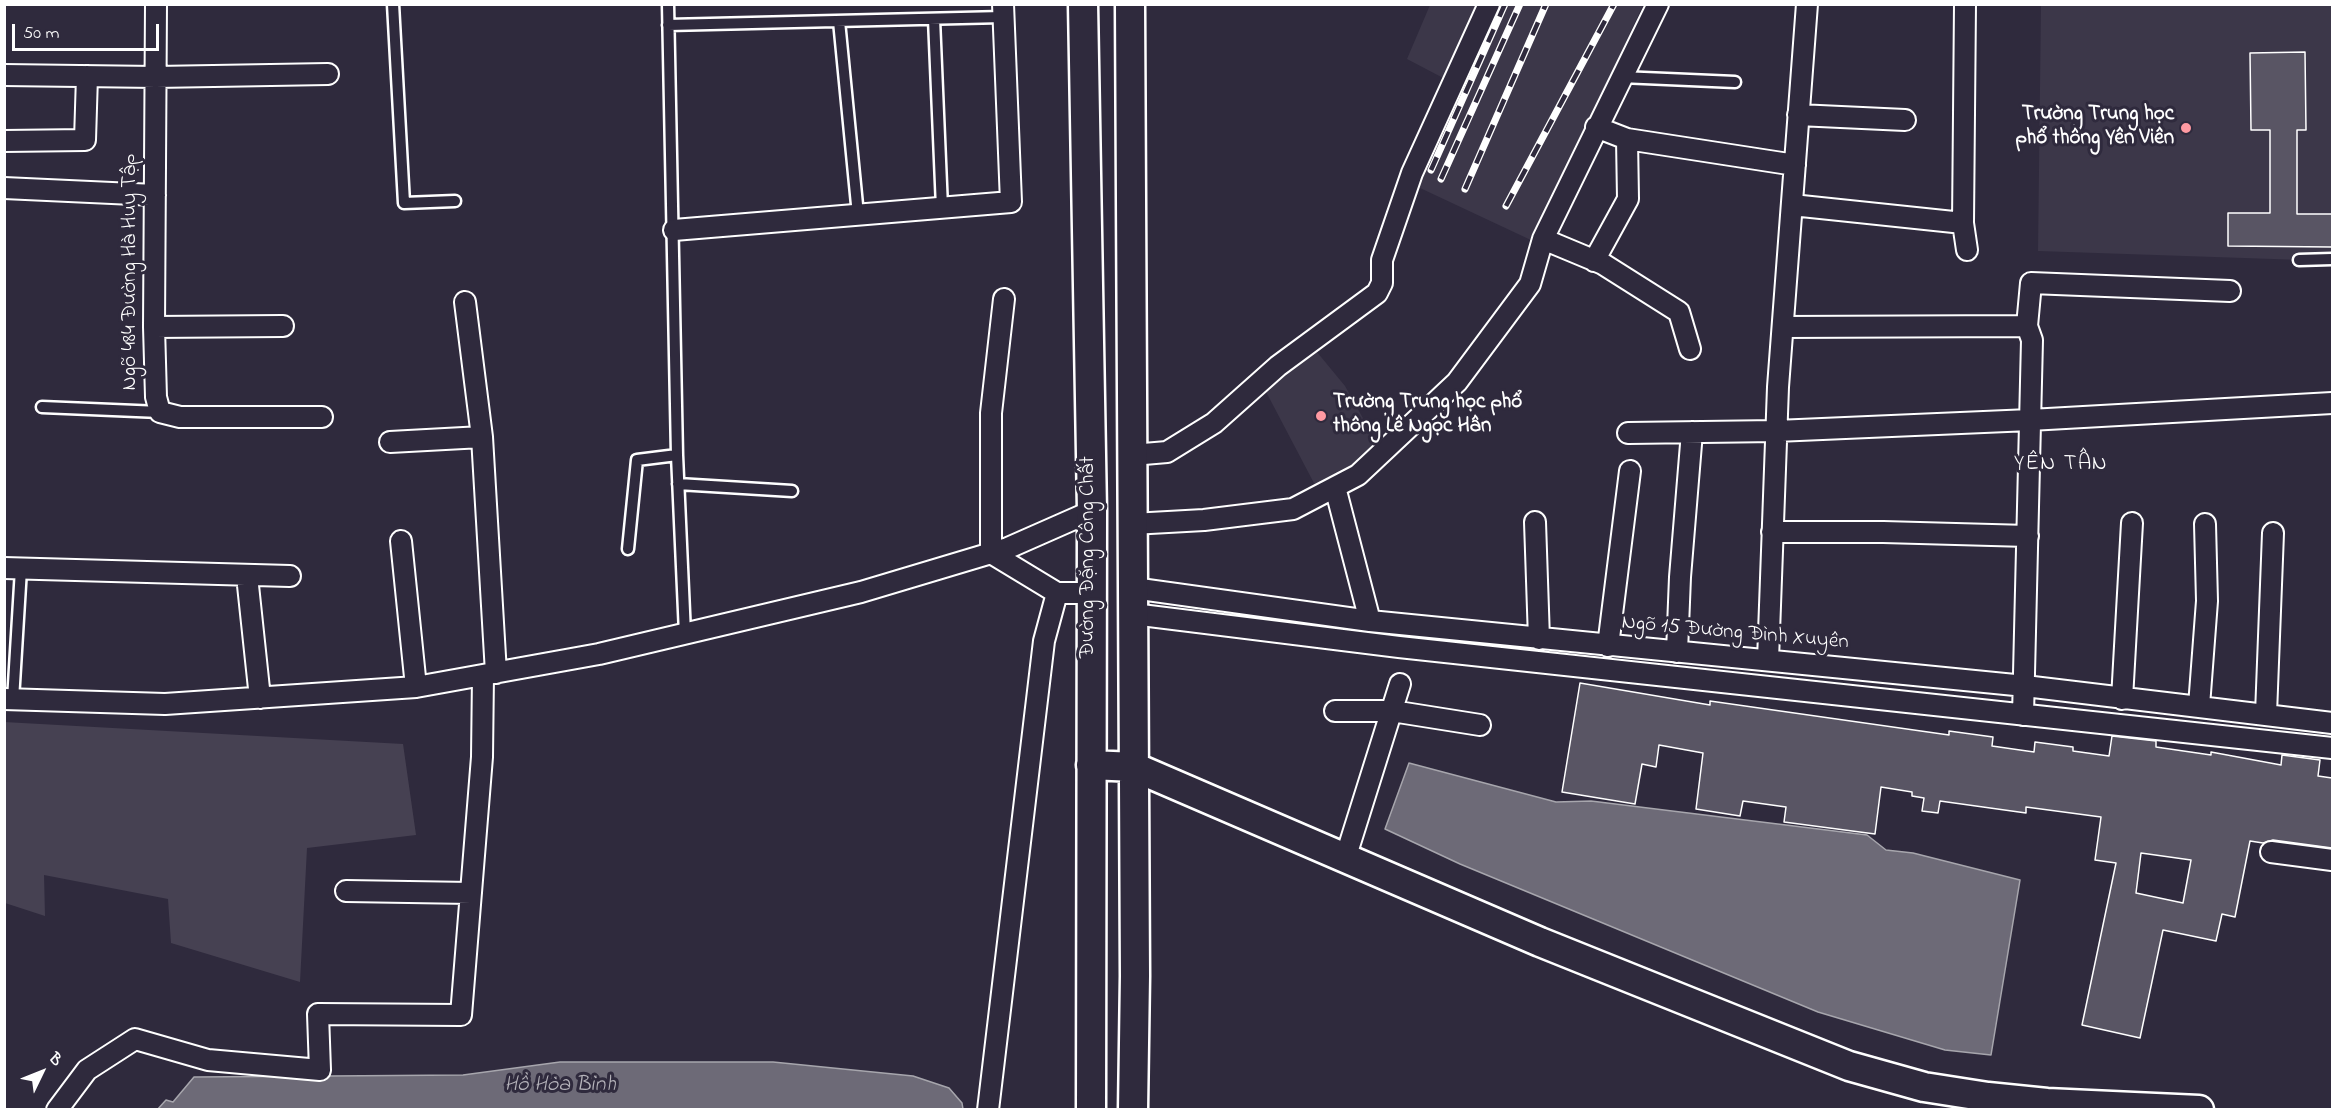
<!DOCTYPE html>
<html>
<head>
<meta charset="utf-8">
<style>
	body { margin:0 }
	#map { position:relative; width:2337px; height:1114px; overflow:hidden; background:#2f2a3d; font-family:"Indie Flower",sans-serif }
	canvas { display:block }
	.frame { position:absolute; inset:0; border:6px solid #fff; pointer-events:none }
	.north { position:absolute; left:12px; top:1042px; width:60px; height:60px; -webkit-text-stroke:4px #2f2a3d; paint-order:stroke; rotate:47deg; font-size:16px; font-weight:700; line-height:24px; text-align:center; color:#fff }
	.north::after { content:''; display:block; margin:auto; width:21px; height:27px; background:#fff; clip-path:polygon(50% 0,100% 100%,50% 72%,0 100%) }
	.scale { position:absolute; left:12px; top:24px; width:147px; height:27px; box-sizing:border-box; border:3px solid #fff; border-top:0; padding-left:8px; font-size:18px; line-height:21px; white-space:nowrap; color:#fff; -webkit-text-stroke:4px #2f2a3d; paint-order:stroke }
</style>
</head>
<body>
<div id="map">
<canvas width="2337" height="1114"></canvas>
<div class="frame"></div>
<div class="north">B</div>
<div class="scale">50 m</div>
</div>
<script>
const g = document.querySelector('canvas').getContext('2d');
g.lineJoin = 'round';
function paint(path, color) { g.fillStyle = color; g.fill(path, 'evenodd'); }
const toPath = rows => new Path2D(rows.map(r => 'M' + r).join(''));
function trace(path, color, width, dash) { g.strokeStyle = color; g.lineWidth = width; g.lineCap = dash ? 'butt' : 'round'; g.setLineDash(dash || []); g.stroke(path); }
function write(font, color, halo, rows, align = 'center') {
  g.font = font + ' "Indie Flower",sans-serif'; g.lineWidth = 6; g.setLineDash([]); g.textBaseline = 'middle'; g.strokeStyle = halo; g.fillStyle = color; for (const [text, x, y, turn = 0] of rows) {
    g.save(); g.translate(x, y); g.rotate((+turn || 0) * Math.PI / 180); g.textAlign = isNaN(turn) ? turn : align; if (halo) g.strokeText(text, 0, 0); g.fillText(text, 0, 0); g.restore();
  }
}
const built = toPath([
	[1430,5,1643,5,1533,241,1403,180,1447,80,1407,59],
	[2041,5,2332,5,2332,261,2038,251],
	[1312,346,1345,386,1379,447,1335,478,1316,487,1263,386]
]);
const green = toPath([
	[4,722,403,744,416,835,307,848,300,982,171,943,168,899,44,875,45,916,5,903]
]);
const water = toPath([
	[1409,763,1556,802,1591,801,1867,835,1886,850,1913,853,2020,880,1991,1055,1945,1050,1818,1012,1460,864,1385,829,1409,763],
	[560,1062,773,1062,913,1076,949,1088,962,1103,963,1109,157,1110,166,1100,173,1102,194,1077,463,1075,560,1062]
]);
const building = toPath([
	[2305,52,2306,130,2297,130,2297,214,2332,214,2332,247,2228,246,2228,213,2270,213,2270,130,2251,130,2250,53,2305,52],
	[1580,683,1710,705,1710,701,1949,735,1949,731,1993,737,1992,746,2034,752,2035,742,2073,747,2073,751,2109,756,2112,736,2156,741,2156,747,2211,755,2211,752,2281,765,2282,755,2320,760,2318,776,2332,778,2332,848,2273,840,2263,843,2250,841,2235,917,2222,914,2216,941,2163,930,2140,1038,2082,1025,2116,863,2095,860,2101,817,2026,807,2026,813,1940,801,1938,813,1922,811,1924,798,1912,796,1912,792,1881,787,1875,834,1784,822,1786,807,1743,801,1740,816,1696,809,1703,753,1659,745,1656,767,1642,764,1635,804,1562,792,1580,683],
	[2141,853,2191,860,2183,903,2136,893,2141,853]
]);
const lane = toPath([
	[393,4,404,203,455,201],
	[668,4,677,455,685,634],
	[934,19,942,208],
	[839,21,858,215],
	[668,25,1003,17],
	[1621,77,1735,82],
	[2299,260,2332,259],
	[42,407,160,412],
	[678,484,792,491],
	[628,549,637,460,677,455],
	[13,700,21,569]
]);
const street = toPath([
	[156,4,154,327,156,397,160,412,180,417,322,417],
	[1965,4,1963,223,1967,250],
	[4,75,156,77,328,74],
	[1798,115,1905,120],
	[1627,139,1795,165],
	[4,141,85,140,87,76],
	[4,188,155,195],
	[1792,205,1963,223],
	[674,230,1011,202,1003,4],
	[1543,239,1603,264,1679,312,1690,349],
	[1594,261,1628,199,1627,139,1596,127],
	[1004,299,991,413,991,553,1057,593],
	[465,302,482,437,496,673],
	[154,327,283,326],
	[1783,327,2027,326],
	[1628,433,1776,431,2030,420,2332,403],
	[390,442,482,437],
	[1132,455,1167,452,1214,423,1278,366,1377,293,1382,283,1382,260,1412,173,1489,4],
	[1335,487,1370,621],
	[1535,522,1539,639],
	[1132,524,1204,520,1293,509,1358,475,1457,382,1530,284,1543,239,1658,4],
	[1772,532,1883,532,2028,536],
	[401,541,416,687],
	[4,568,290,576],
	[247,576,260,698],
	[1133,588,1370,621,2025,686,2332,723],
	[1133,614,1399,647,2332,748],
	[1608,646,1630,471],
	[1677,652,1680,577,1692,432],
	[1768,660,1778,387,1807,4],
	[4,699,165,704,416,687,599,654,861,592,1008,548,1092,511],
	[2122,699,2132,523],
	[2199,706,2207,601,2205,524],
	[1335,711,1392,711,1480,725],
	[2266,714,2273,533],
	[2023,715,2032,340,2027,326,2031,283,2230,291],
	[2271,852,2332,860],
	[1345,859,1400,684],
	[346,891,471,893],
	[57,1110,87,1070,135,1039,208,1060,320,1070,318,1014,461,1015,482,757,483,675],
	[988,1110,1044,641,1057,593,1091,593]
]);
const secondary = toPath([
	[1083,4,1092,511,1091,1110],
	[1130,4,1135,976,1133,1110],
	[1091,765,1134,767,1540,942,1849,1066,1924,1087,1988,1097,2047,1103,2199,1110]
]);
const rail = toPath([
	[1431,170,1505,4],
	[1441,179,1520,4],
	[1465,189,1546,4],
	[1506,206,1614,4]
]);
const markers = [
	[2186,128,6,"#ff9aa2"],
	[1321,416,6,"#ff9aa2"]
];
const poiNames = [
	["Trường Trung học",2174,116],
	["phổ thông Yên Viên",2174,140],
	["Trường Trung học phổ",1333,404,"left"],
	["thông Lê Ngọc Hân",1333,428,"left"]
];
const streetNames = [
	["Ngõ 484 Đường Hà Huy Tập",132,272,-90],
	["Đường Đặng Công Chất",1090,557,-90],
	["Ngõ 15 Đường Đình Xuyên",1735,634,5]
];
const neighbourhoodNames = [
	["YÊN TÂN",2061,465]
];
const waterNames = [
	["Hồ Hòa Bình",560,1086]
];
paint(built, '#3c3749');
paint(green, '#464152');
paint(water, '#6d6a77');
trace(water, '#a7a6ad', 1.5);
paint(building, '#595564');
trace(building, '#fff', 1.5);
trace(lane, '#fff', 15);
trace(street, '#fff', 24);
trace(secondary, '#fff', 33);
trace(lane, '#2f2a3d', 10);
trace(street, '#2f2a3d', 20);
trace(secondary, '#2f2a3d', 28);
trace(rail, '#fff', 7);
trace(rail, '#2f2a3d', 4.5, [14]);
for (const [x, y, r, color] of markers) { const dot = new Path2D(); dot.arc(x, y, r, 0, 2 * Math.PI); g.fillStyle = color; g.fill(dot); trace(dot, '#2f2a3d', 2); }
write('bold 21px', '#fff', '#2f2a3d', poiNames, 'right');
write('21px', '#fff', '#2f2a3d', streetNames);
g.letterSpacing = '1.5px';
write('22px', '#fff', '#2f2a3d', neighbourhoodNames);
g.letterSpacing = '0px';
write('italic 22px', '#b6b4bb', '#2f2a3d', waterNames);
</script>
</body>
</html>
